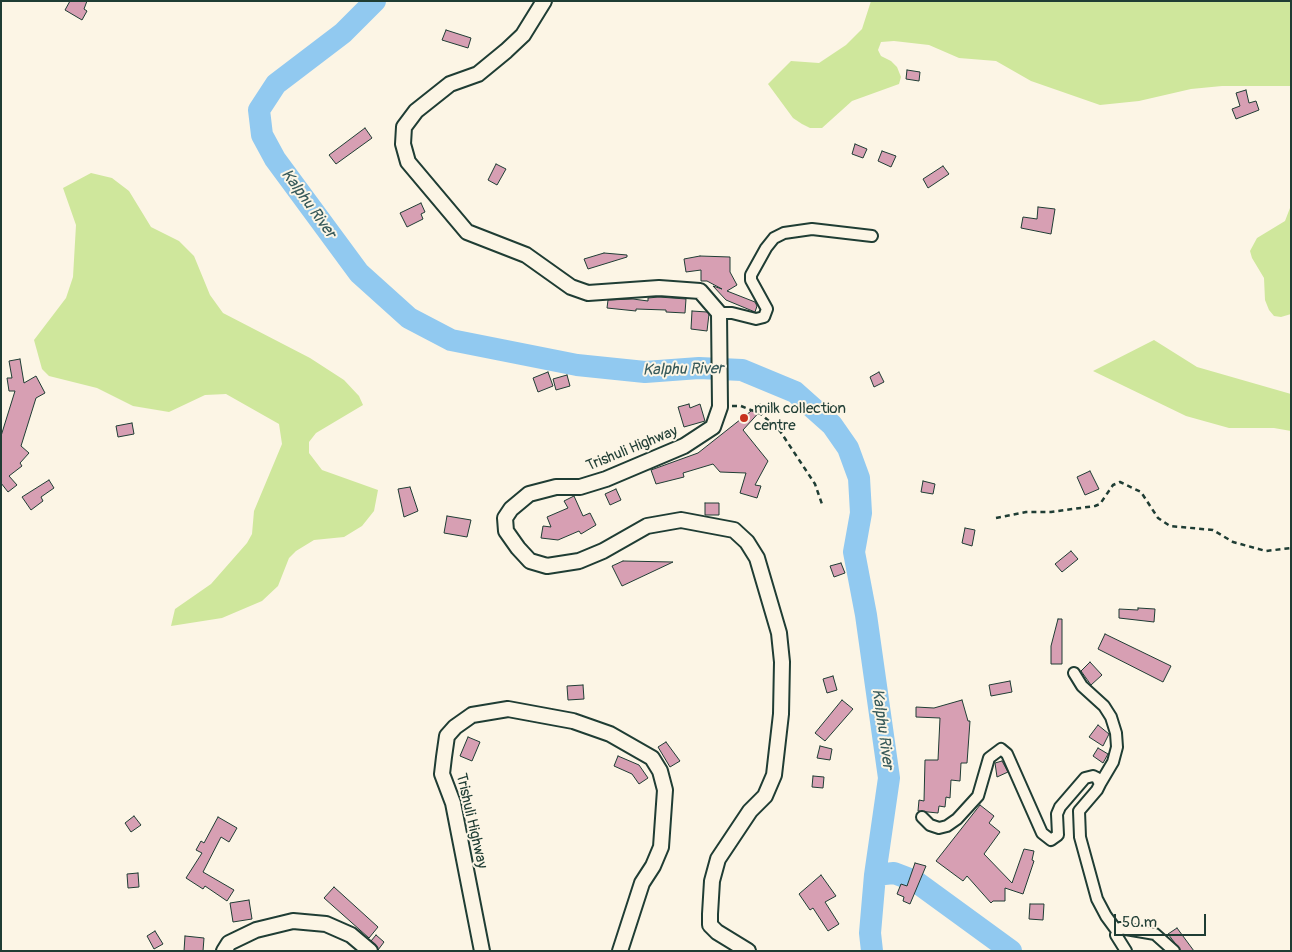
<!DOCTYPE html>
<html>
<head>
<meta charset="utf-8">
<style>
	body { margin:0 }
	#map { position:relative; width:1292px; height:952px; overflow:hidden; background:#fcf5e5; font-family:Pangolin,sans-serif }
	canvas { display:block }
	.frame { position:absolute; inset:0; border:2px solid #1f3d34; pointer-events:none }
	.scale { position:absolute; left:1114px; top:914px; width:92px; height:22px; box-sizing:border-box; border:2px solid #1f3d34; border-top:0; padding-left:6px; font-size:15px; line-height:18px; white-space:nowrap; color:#1f3d34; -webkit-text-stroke:4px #fcf5e5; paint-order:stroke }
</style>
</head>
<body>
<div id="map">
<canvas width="1292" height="952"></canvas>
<div class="frame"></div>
<div class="scale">50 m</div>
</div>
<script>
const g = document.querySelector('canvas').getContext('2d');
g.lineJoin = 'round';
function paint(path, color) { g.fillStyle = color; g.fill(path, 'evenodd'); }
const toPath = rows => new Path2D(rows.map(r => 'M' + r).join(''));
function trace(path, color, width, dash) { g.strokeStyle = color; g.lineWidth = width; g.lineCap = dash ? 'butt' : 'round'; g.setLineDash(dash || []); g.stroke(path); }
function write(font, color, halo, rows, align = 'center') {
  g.font = font + ' Pangolin,sans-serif'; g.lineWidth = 4; g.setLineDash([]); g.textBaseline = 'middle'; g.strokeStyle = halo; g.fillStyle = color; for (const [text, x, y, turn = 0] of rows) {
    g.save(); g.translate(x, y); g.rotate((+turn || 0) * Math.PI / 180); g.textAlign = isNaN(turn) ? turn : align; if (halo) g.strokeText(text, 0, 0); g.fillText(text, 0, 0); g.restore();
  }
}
const green = toPath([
	[871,1,1291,1,1291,86,1222,86,1191,89,1139,101,1100,105,1031,81,996,61,959,58,929,45,894,41,881,42,878,50,881,56,891,61,897,67,901,77,899,84,852,101,822,128,810,128,802,124,793,118,768,84,791,61,819,63,846,45,862,29],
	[91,173,112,178,129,191,151,227,179,241,194,256,210,295,223,313,310,358,344,380,359,396,363,405,316,433,309,442,309,453,322,470,378,490,374,511,362,526,344,537,314,540,296,551,289,558,278,586,262,601,222,618,171,626,175,609,211,584,247,543,252,534,254,511,282,444,279,424,226,394,205,395,169,412,133,406,97,388,49,376,42,369,34,340,66,298,73,277,76,225,63,188],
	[1291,191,1291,314,1281,317,1274,316,1269,310,1265,300,1264,278,1252,258,1250,251,1257,238,1285,221,1290,208],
	[1154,340,1197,367,1291,394,1291,431,1274,428,1229,428,1186,416,1093,371]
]);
const river = toPath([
	[375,1,343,33,276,84,259,110,262,135,275,159,359,273,409,318,451,340,577,365,645,372,699,368,742,370,795,392,832,425,848,448,859,478,861,513,854,552,866,615,889,778,875,875,870,933,872,951],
	[875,875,894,873,915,881,1011,951]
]);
const building = toPath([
	[70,1,87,1,84,9,87,11,82,20,65,10,70,1],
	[446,30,471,38,468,48,442,40,446,30],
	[907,70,920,72,919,81,906,79,907,70],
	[1246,90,1249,103,1256,101,1259,110,1236,119,1232,109,1240,106,1236,93,1246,90],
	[365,128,372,138,336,164,329,155,365,128],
	[855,144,867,149,863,158,852,154,855,144],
	[882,151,896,156,891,167,878,161,882,151],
	[496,164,506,169,497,185,488,180,496,164],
	[943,166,949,174,928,188,923,179,943,166],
	[421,203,425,212,421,214,423,219,407,227,400,213,421,203],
	[1038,207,1055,209,1051,234,1021,228,1023,217,1037,219,1038,207],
	[604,253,627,255,627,257,588,269,584,259,604,253],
	[700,256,730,257,730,272,737,285,727,291,755,302,757,306,755,312,726,300,713,286,722,289,707,281,701,281,701,270,686,272,684,259,700,256],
	[659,297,686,299,685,313,666,312,666,310,636,309,636,311,607,308,608,300,633,299,648,301,648,298,659,297],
	[692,311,707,312,709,314,707,331,691,329,692,311],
	[20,359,24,383,36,376,45,393,36,398,21,446,29,453,20,463,22,466,9,476,17,485,8,492,1,483,1,436,15,391,9,391,7,378,12,378,9,361,20,359],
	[548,372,553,386,538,392,533,378,548,372],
	[879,372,884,382,874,387,870,377,879,372],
	[567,375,570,386,556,390,553,379,567,375],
	[689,404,690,408,700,404,705,421,684,427,678,407,689,404],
	[760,404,763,408,743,430,768,461,755,485,761,486,757,498,740,493,746,473,720,472,713,464,683,473,684,477,656,484,651,470,698,453,760,404],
	[132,423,134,434,118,437,116,426,132,423],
	[1090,471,1099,489,1085,495,1077,477,1090,471],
	[49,480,54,488,41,497,43,501,31,510,22,497,49,480],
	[923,481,935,484,933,494,921,492,923,481],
	[410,487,418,511,404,517,398,489,410,487],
	[616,489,621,500,610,505,605,494,616,489],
	[574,496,583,516,590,513,596,525,581,534,579,531,558,540,541,538,543,526,551,527,547,517,568,508,564,501,574,496],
	[705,503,719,503,719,515,705,515,705,503],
	[447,516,471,520,467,537,444,533,447,516],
	[965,528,975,530,972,546,962,543,965,528],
	[1071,551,1078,559,1062,572,1055,564,1071,551],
	[623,561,673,562,622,586,612,566,623,561],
	[841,563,845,573,834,577,830,566,841,563],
	[1138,608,1155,609,1154,622,1119,618,1119,609,1138,610,1138,608],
	[1058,619,1062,619,1062,664,1051,664,1051,646,1058,619],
	[1105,634,1171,666,1163,682,1098,649,1105,634],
	[1090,662,1102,675,1091,685,1081,671,1090,662],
	[833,676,837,690,827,693,823,679,833,676],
	[1010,681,1012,692,991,696,989,685,1010,681],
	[583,685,584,699,568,700,567,686,583,685],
	[842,700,853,709,825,741,815,733,842,700],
	[962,700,968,721,970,721,967,763,961,763,960,781,951,780,950,798,946,797,945,807,939,806,938,813,918,811,919,800,924,801,925,760,938,760,940,718,916,717,916,707,934,708,962,700],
	[1098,725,1109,734,1103,746,1089,737,1098,725],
	[468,737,480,742,472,761,460,756,468,737],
	[666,742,680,761,670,767,658,747,666,742],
	[820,746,832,749,830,760,817,758,820,746],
	[1098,748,1108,754,1103,763,1093,756,1098,748],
	[618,756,639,765,648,778,639,784,632,774,614,766,618,756],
	[1002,761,1008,772,997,777,995,763,1002,761],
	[813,776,824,777,823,788,812,787,813,776],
	[980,805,994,816,989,823,1000,832,984,854,1012,883,1024,849,1034,851,1032,860,1034,861,1023,894,1005,888,1005,901,993,901,991,903,967,876,963,881,936,861,980,805],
	[134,816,141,825,131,832,125,823,134,816],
	[218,817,237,828,229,842,221,837,203,872,234,890,227,901,205,886,203,889,186,878,202,853,196,850,201,841,204,843,218,817],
	[915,863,926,866,910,904,903,901,904,897,897,894,901,884,907,886,915,863],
	[138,873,139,887,128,888,127,874,138,873],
	[821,875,836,896,825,902,839,924,828,931,813,908,810,910,799,894,821,875],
	[334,887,378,927,369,938,324,898,334,887],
	[249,900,252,919,233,922,230,903,249,900],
	[1030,904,1044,904,1043,920,1029,919,1030,904],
	[1177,928,1194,951,1181,951,1168,934,1177,928],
	[155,931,163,944,154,949,147,936,155,931],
	[376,935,384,942,378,950,371,941,376,935],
	[185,936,204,938,203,951,184,951,185,936]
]);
const path = toPath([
	[732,406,741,406,761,414,780,431,815,484,823,507],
	[996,518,1026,512,1051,512,1095,506,1100,504,1113,485,1120,482,1141,492,1158,518,1170,526,1213,530,1233,542,1266,551,1291,548]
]);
const street = toPath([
	[719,313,732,313,756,319,764,317,767,309,751,280,751,275,766,248,774,238,784,233,812,229,872,236],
	[1074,673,1082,686,1104,706,1111,717,1116,733,1117,747,1113,762,1100,784],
	[922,817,930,825,939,828,947,826,957,819,978,796,989,758,1001,749,1007,754,1042,833,1051,840,1058,835,1057,814,1060,807,1085,778,1093,776,1097,778,1100,784,1097,790,1079,811,1080,837,1097,899,1106,916,1117,931],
	[1126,951,1116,935,1120,928,1155,934,1174,951]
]);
const secondary = toPath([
	[544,1,523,35,506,51,478,74,450,84,416,111,404,127,403,144,408,162,467,232,526,255,571,287,588,293,659,288,700,291,719,313,720,407,713,427,684,446,606,479,580,487,556,487,529,494,511,509,505,518,506,531,518,548,530,561,547,566,579,561,603,551,647,526,681,520,734,530,747,542,757,558,779,633,782,662,781,714,774,775,765,796,750,811,718,859,712,881,710,914,710,925,717,932,748,951],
	[224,951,229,943,256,930,293,921,326,924,351,935,370,951],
	[482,951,453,803,442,774,444,757,447,736,455,727,472,715,508,709,573,721,610,734,652,758,660,771,665,790,661,847,653,866,642,883,620,951]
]);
const markers = [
	[744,418,5,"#c8321e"]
];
const poiNames = [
	["milk collection",754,409],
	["centre",754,426]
];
const streetNames = [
	["Trishuli Highway",632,449,-22],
	["Trishuli Highway",471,821,77]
];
const waterNames = [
	["Kalphu River",308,204,54],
	["Kalphu River",683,370,-1],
	["Kalphu River",882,729,82]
];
paint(green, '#cfe79c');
trace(river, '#91c9f0', 22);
paint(building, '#d79fb3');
trace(building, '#1f3d34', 1);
trace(street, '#1f3d34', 14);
trace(secondary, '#1f3d34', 18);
trace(path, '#1f3d34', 2.5, [5, 4]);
trace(street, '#fcf5e5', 10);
trace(secondary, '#fcf5e5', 14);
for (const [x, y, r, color] of markers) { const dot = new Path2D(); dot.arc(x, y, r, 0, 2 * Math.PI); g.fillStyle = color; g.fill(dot); trace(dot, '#fcf5e5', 2); }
write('15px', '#1f3d34', '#fcf5e5', poiNames, 'left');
write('15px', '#1f3d34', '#fcf5e5', streetNames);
write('italic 16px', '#36595a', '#fcf5e5', waterNames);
</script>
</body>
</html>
